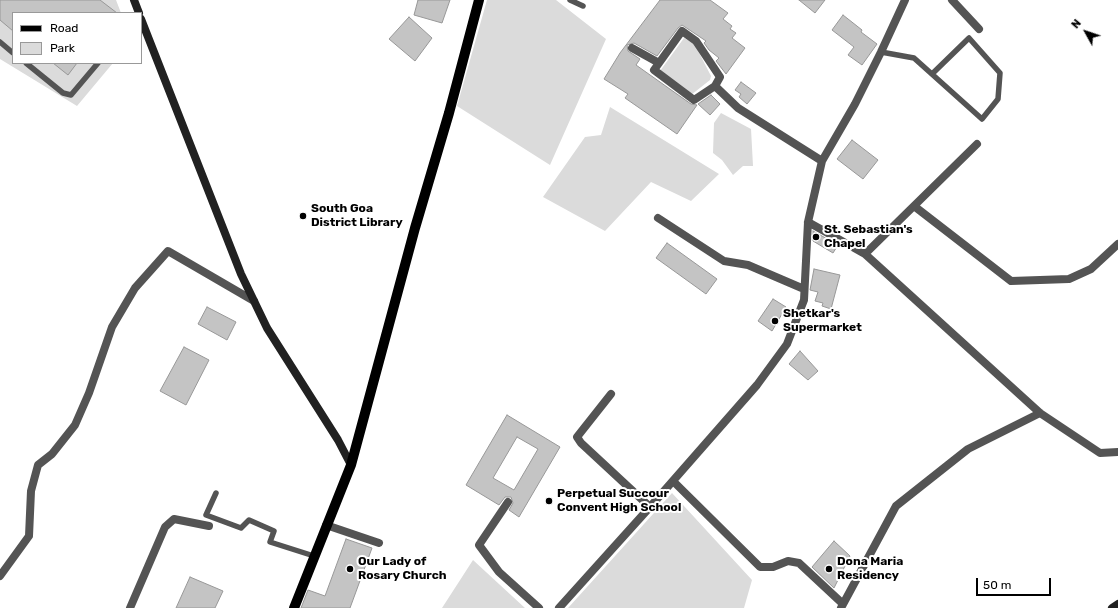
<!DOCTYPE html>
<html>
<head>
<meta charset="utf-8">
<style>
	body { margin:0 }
	#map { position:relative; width:1118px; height:608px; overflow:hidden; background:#fff; font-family:Rubik,sans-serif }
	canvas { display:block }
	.legend { position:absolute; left:12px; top:12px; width:130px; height:52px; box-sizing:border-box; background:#fff; border:1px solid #999; margin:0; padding:5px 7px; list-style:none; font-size:12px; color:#000 }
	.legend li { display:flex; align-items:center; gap:8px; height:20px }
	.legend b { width:20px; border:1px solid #999 }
	.north { position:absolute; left:1066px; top:12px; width:40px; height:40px; -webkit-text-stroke:3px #fff; paint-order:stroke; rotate:310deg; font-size:11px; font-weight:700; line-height:16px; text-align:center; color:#000 }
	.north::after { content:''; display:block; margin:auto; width:14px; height:18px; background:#000; clip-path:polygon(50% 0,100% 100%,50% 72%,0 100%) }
	.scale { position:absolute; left:976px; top:578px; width:75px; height:18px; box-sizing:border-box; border:2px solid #000; border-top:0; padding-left:5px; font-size:12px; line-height:14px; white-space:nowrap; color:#000; -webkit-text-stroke:3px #fff; paint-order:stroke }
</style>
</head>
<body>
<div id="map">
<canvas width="1118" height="608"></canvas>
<ul class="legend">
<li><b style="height:5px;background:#000"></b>Road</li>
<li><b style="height:11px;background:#dbdbdb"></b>Park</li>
</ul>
<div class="north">N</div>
<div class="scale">50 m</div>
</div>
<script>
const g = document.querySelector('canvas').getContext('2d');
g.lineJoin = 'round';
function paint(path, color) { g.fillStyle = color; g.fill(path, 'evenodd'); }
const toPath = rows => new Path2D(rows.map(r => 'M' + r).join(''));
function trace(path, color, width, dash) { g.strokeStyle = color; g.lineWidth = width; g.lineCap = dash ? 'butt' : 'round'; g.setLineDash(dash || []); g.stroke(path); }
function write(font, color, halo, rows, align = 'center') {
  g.font = font + ' Rubik,sans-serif'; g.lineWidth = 4; g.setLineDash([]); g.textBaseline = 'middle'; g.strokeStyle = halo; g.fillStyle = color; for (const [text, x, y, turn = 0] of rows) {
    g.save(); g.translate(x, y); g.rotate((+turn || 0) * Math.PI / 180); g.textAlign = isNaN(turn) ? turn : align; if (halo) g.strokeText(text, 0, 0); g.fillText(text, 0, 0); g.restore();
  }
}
const green = toPath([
	[0,0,116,0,121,13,13,13,13,63,113,63,77,106,0,59],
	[487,0,556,0,606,39,550,165,457,106],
	[684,38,694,43,711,76,710,80,691,95,660,71],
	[610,107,719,174,691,201,651,182,605,231,543,197,585,137,601,135],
	[721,113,751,129,753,166,743,166,733,175,722,160,713,153,714,123],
	[672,493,752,580,744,608,568,608],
	[473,560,525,608,442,608]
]);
const building = toPath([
	[0,0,100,0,117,13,13,13,13,31,0,20,0,0],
	[418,0,450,0,442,23,414,15,418,0],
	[660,0,710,0,728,13,723,19,732,26,730,29,736,33,732,38,745,48,726,74,716,61,719,58,709,50,704,43,706,41,682,25,678,28,657,56,634,43,627,45,628,51,640,59,636,65,691,104,697,105,677,134,625,98,628,94,604,79,620,53,660,0],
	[799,0,825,0,815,13,799,0],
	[843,15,862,30,861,32,877,44,862,65,848,55,854,47,832,30,843,15],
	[409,17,432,38,415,61,389,39,409,17],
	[53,63,77,63,68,75,53,63],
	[741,82,756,93,747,104,739,97,741,94,735,90,741,82],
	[711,95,720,104,710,115,698,104,711,95],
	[852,140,878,160,863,179,837,159,852,140],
	[813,231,838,245,833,253,813,241,813,231],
	[667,243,717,279,706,294,656,258,667,243],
	[814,269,840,275,831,309,822,306,823,303,815,301,818,292,810,290,814,269],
	[773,299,786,307,772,331,758,321,773,299],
	[207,307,236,322,227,340,198,324,207,307],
	[184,347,209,360,186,405,160,391,184,347],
	[800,351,818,371,808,380,789,364,800,351],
	[507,415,560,447,519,517,509,510,513,503,511,497,505,497,499,505,466,485,507,415],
	[517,437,538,449,514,490,493,478,517,437],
	[346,539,372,548,350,608,301,608,308,590,325,596,346,539],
	[834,541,850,556,834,588,812,567,834,541],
	[190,577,223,591,215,608,176,608,190,577]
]);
const lane = toPath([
	[570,0,583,6],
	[0,42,13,53],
	[881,52,914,58,982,119,998,99,1000,73,969,38,932,74],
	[26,63,63,93,71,95,98,63],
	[216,493,206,515,241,528,249,520,274,531,270,542,314,556]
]);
const street = toPath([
	[952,0,979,29],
	[632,48,659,63],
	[715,86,720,77,696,41,682,31,654,70,694,100,715,86,738,108,822,161],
	[914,206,1011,281,1069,279,1091,269,1118,244],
	[658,218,724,261,748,265,804,289],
	[808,222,865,254,1040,413,1100,453,1118,452],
	[865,254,977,144],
	[611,394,577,437,581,443,650,507],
	[673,481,760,567,773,567,788,561,799,563,843,604],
	[508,502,479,545,499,572,539,608],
	[326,525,379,543],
	[0,576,29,536,31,491,38,465,52,454,75,425,89,393,112,327,135,288,168,251,254,301],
	[130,608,165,527,174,519,209,526],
	[559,608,650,507,757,385,787,344,804,300,808,222,822,161,855,104,881,52,905,0],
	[841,608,896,506,968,449,1040,413]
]);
const secondary = toPath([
	[134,0,139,13],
	[141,19,241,274,267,328,338,440,351,465],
	[1112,608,1118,604]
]);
const primary = toPath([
	[294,608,351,465,415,228,449,113,479,0]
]);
const markers = [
	[303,216,4,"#000"],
	[816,237,4,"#000"],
	[775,321,4,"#000"],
	[549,501,4,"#000"],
	[350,569,4,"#000"],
	[829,569,4,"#000"]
];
const poiNames = [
	["South Goa",311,209],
	["District Library",311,223],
	["St. Sebastian's",824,230],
	["Chapel",824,244],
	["Shetkar's",783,314],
	["Supermarket",783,328],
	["Perpetual Succour",557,494],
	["Convent High School",557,508],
	["Our Lady of",358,562],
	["Rosary Church",358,576],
	["Dona Maria",837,562],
	["Residency",837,576]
];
paint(green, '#dbdbdb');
paint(building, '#c4c4c4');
trace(building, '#989898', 1);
trace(lane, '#545454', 5.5);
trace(street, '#545454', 8);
trace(secondary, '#212121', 8);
trace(primary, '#000', 10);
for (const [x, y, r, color] of markers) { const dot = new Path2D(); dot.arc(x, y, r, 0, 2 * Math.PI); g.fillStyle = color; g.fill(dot); trace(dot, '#fff', 1.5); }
write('bold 12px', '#000', '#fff', poiNames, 'left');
</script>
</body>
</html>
